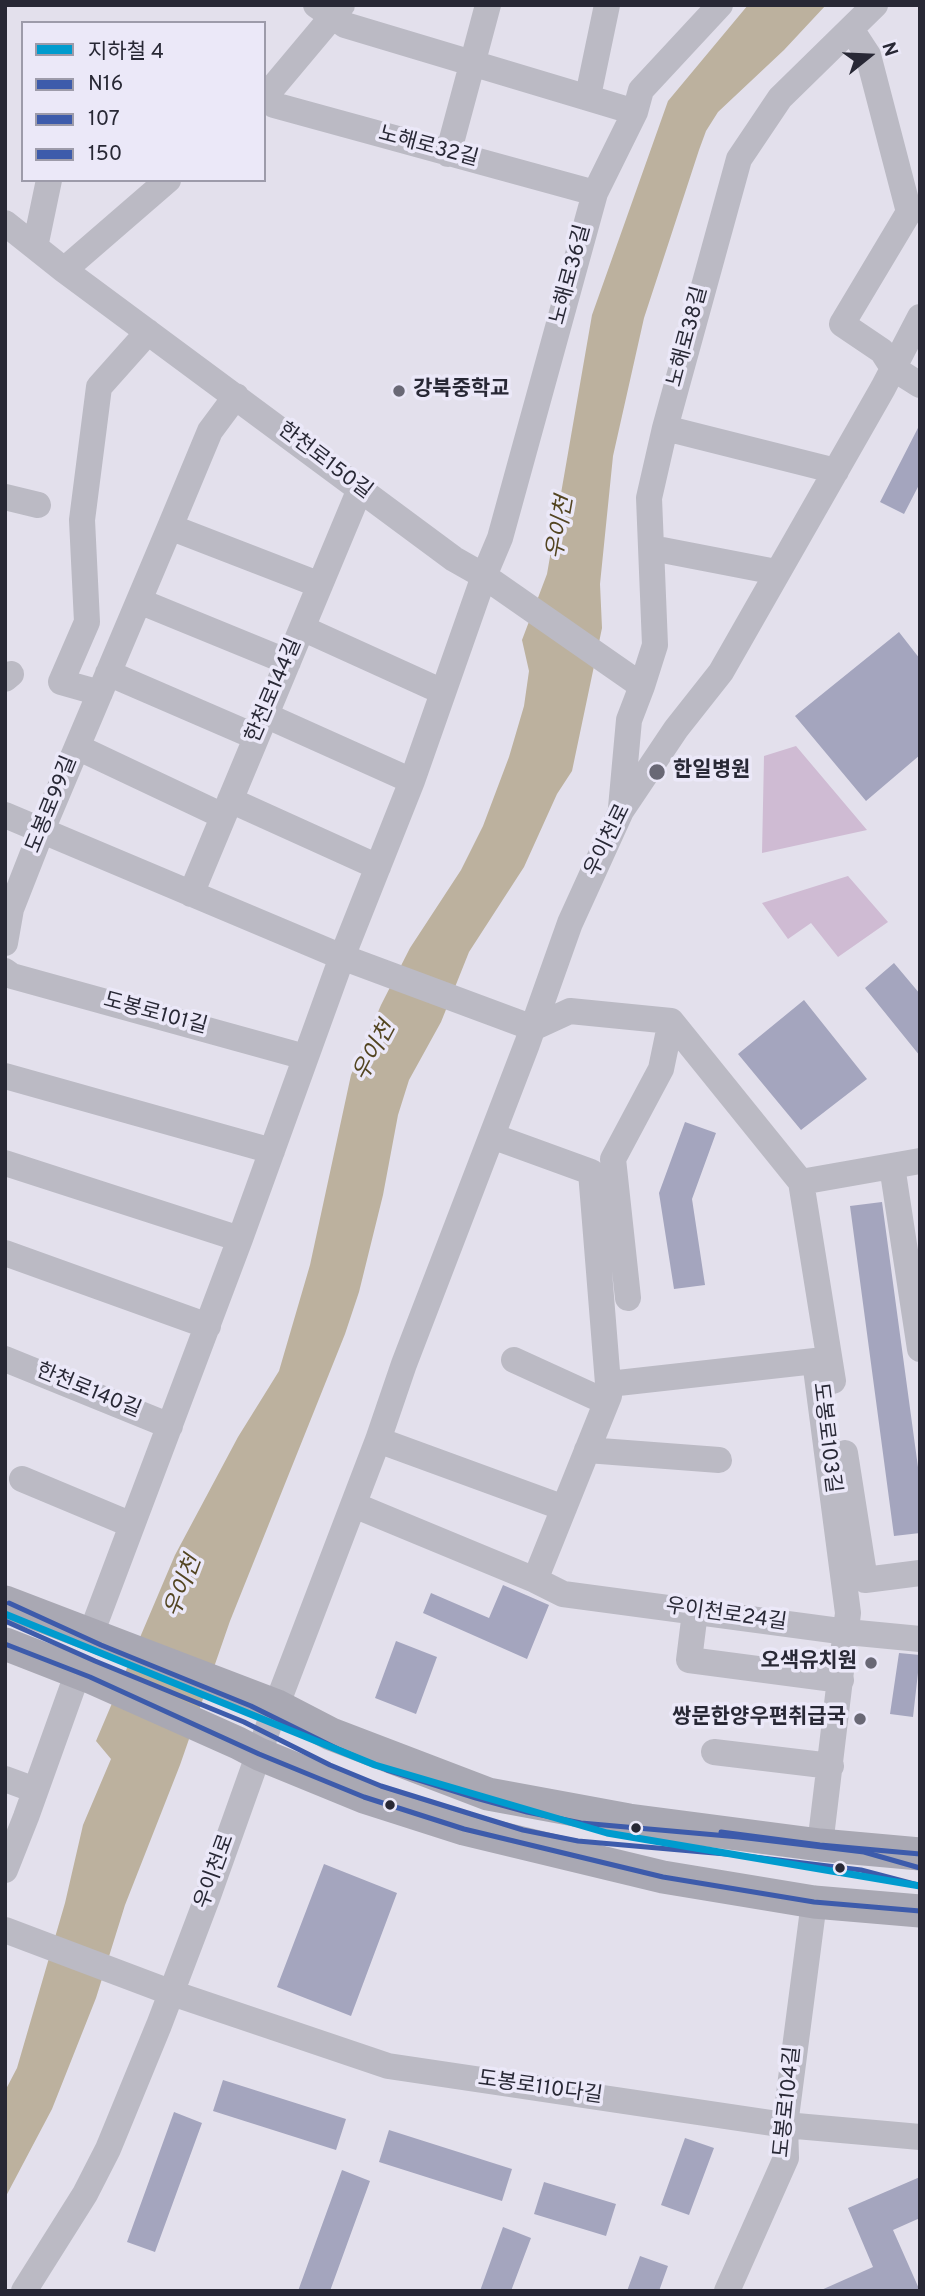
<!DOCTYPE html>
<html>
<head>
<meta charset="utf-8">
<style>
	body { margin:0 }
	#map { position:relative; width:925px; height:2296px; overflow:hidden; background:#e3e0ec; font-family:Overpass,"Noto Sans KR",sans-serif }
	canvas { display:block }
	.frame { position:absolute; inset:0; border:7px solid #282835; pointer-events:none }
	.legend { position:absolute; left:21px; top:21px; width:245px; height:161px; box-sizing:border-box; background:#ebe8f8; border:2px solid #9d9baa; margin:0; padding:9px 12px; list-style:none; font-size:21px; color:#282835 }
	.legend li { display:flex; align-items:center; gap:14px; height:35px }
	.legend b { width:35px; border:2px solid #9d9baa }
	.north { position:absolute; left:834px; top:21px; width:70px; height:70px; -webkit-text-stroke:5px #ebe8f8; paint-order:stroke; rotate:72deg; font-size:19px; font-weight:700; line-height:28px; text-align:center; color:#282835 }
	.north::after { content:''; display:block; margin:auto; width:24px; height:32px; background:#282835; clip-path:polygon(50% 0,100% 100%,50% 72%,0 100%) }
</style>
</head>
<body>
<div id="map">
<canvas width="925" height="2296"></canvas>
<div class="frame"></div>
<ul class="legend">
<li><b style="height:9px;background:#009bce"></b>지하철 4</li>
<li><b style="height:9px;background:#3d5bab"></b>N16</li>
<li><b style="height:9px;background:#3d5bab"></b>107</li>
<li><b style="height:9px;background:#3d5bab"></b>150</li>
</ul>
<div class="north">N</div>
</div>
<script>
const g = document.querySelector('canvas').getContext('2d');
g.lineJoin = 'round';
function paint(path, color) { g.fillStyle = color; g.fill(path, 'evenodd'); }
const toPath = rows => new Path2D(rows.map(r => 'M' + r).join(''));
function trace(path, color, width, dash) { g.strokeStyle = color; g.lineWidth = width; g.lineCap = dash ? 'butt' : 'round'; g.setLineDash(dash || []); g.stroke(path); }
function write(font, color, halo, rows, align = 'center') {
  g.font = font + ' Overpass,"Noto Sans KR",sans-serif'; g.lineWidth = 7; g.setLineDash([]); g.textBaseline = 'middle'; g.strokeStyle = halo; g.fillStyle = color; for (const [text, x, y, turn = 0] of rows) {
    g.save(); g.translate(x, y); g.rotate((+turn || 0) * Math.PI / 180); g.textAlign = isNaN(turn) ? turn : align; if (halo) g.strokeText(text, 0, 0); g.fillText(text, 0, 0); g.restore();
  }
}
const green = toPath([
	[796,746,867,830,762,853,764,756],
	[848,876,888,922,838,957,811,923,788,939,762,903]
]);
const water = toPath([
	[748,5,826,5,784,50,718,112,706,131,699,150,644,318,613,456,600,584,602,628,572,771,557,794,524,867,469,952,441,1022,409,1080,398,1115,383,1195,359,1292,345,1334,230,1621,180,1765,125,1905,96,1998,52,2109,5,2198,5,2091,17,2068,65,1903,83,1825,111,1759,96,1741,175,1555,238,1437,279,1371,310,1265,351,1075,381,1005,410,948,461,870,483,826,509,757,524,706,529,671,522,640,547,574,592,315,668,101]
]);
const building = toPath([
	[920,424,920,483,904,514,880,502],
	[899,632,920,659,920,755,866,801,795,716],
	[894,963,920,994,920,1056,865,988],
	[804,1000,867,1079,801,1130,738,1054],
	[685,1122,716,1133,692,1199,705,1285,674,1289,659,1193],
	[882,1202,920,1482,920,1533,894,1536,850,1206],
	[503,1585,549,1605,527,1659,423,1613,431,1593,489,1618],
	[396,1641,437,1657,416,1714,375,1698],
	[899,1653,920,1655,913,1717,890,1714],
	[324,1864,397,1893,351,2016,277,1987],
	[223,2080,346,2119,336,2150,213,2111],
	[174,2112,202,2123,155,2252,127,2242],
	[389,2130,512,2169,502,2201,379,2162],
	[685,2138,714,2148,689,2215,661,2205],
	[342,2170,370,2181,330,2291,298,2291],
	[920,2177,920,2218,893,2230,920,2291,819,2291,873,2267,848,2208],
	[544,2182,616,2204,606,2236,534,2214],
	[503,2227,531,2238,511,2291,480,2291],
	[640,2256,668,2266,659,2291,627,2291]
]);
const minor = toPath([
	[316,5,345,25,635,112],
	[851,29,868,55,909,212,842,324,882,351,893,368,920,385],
	[264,96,274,105,595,193],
	[588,96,607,5],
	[264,98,342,5],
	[448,154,488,5],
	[5,223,64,270,454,559,484,576,642,686,629,720,621,808],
	[35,247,49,180],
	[64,270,168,180],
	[665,428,836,471],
	[5,497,38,505],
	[170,527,320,585],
	[652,548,776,572],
	[139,601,288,662],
	[302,628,443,692],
	[108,673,256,737],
	[5,679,11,674],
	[642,686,655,645,649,498,665,428,739,159,780,98,875,5],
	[100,693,61,682,87,622,82,520,99,387,148,332],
	[265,715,412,781],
	[77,747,223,816],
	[230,800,378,867],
	[5,815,342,957,533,1028,570,1011,671,1021,801,1182,920,1161],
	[191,894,360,489],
	[5,943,11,909,42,830,170,527,210,431,236,396],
	[5,971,12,976,305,1057],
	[5,1076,272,1151],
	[492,1136,591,1172,609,1396,535,1580],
	[5,1163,240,1239],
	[892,1166,920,1349],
	[801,1182,833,1381],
	[5,1253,208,1326],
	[628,1298,613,1159,661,1069,671,1021],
	[5,1359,170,1426],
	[514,1360,606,1402],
	[609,1384,815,1361,848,1613,820,1845],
	[378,1440,564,1508],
	[587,1450,719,1460],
	[845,1453,865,1580,920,1573],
	[22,1479,132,1525],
	[354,1505,535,1580,563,1594,847,1632,920,1639],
	[695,1612,689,1660,841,1680],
	[91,1634,240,1239,342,957,412,781,484,576,500,538,595,193,635,112,641,90,720,5],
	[714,1752,831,1766],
	[5,1779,35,1790],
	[5,1870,26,1817,78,1672],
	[5,1930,172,1993,388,2066,785,2125,920,2137],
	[24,2291,85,2194,108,2149,159,2025,208,1896,269,1725,378,1440,404,1364,527,1044,570,923,621,811,676,729,721,672,883,388,920,317],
	[727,2291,786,2158,785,2125,814,1902]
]);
const major = toPath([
	[5,1602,277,1706,331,1734,488,1794,629,1820,820,1845,920,1854],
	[5,1644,90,1677,238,1743,259,1754,364,1797,464,1829,663,1877,814,1902,920,1911]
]);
const bus1 = toPath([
	[5,1644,90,1677,259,1754,364,1797,464,1829,663,1877,814,1902,920,1911],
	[721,1832,820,1845,920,1854]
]);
const bus2 = toPath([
	[5,1621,95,1661,244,1722,330,1765,381,1786,471,1814,523,1830,578,1841,737,1855,861,1870,918,1885]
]);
const bus3 = toPath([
	[9,1603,101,1645,251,1706,338,1749,387,1770,476,1798,527,1812,581,1823,739,1837,864,1852,920,1868]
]);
const metro1 = toPath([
	[5,1614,375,1765,607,1833,920,1886]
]);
const markers = [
	[399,391,7,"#696875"],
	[657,772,9,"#696875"],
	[871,1663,7,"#696875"],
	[860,1719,7,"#696875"],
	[390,1805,6,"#282835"],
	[636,1828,6,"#282835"],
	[840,1868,6,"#282835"]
];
const streetNames = [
	["노해로32길",428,148,15],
	["노해로36길",572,275,-75],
	["노해로38길",689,337,-75],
	["한천로150길",324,462,37],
	["한천로144길",275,691,-67],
	["도봉로99길",53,805,-68],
	["우이천로",609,841,-64],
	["도봉로101길",155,1015,15],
	["한천로140길",88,1392,22],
	["도봉로103길",825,1438,83],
	["우이천로24길",726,1616,8],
	["우이천로",216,1872,-70],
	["도봉로110다길",540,2089,8],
	["도봉로104길",789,2102,-84]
];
const poiNames = [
	["강북중학교",413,391],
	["한일병원",673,772],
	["오색유치원",857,1663,"right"],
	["쌍문한양우편취급국",846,1719,"right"]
];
const waterNames = [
	["우이천",562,528,-80],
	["우이천",376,1052,-62],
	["우이천",185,1587,-69]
];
paint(green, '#cfbbd3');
paint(water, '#bcb19e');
paint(building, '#a4a5be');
trace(minor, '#bbbac4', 26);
trace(major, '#a9a8b3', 33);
trace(bus1, '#3d5bab', 5);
trace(bus2, '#3d5bab', 5);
trace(bus3, '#3d5bab', 5);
trace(metro1, '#009bce', 7);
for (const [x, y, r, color] of markers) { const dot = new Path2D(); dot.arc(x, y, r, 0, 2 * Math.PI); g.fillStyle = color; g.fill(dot); trace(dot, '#ebe8f8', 2.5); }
write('21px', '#282835', '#ebe8f8', streetNames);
write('bold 21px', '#282835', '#ebe8f8', poiNames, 'left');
write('italic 23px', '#534521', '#ebe8f8', waterNames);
</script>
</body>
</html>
